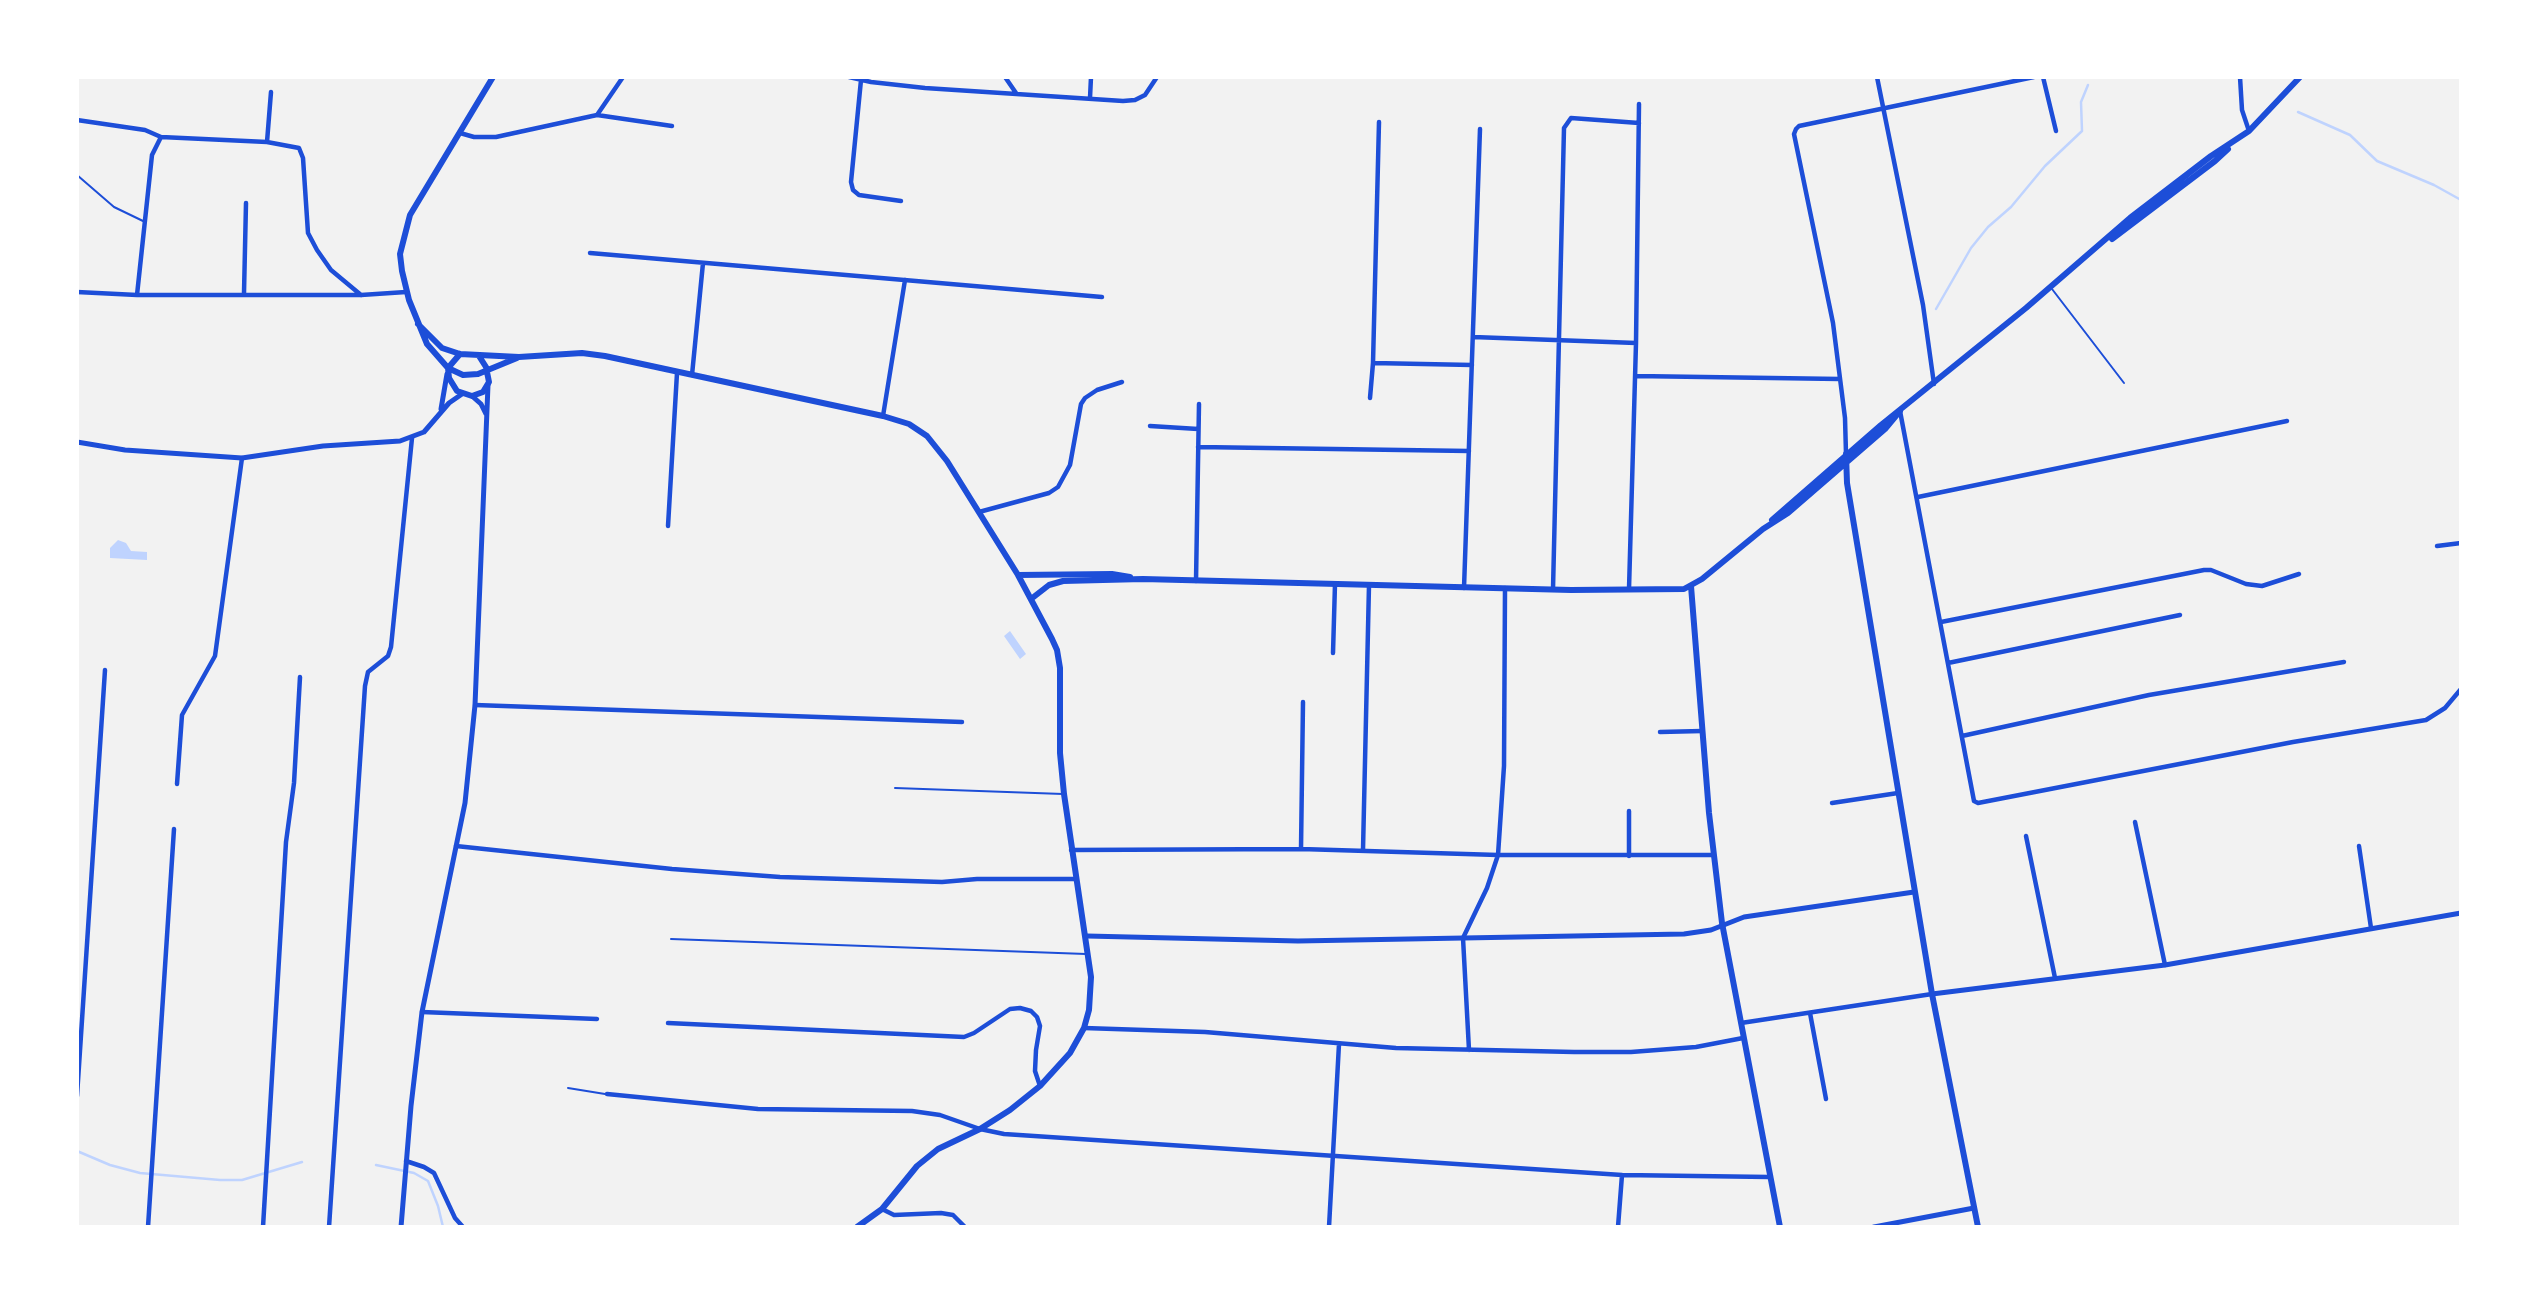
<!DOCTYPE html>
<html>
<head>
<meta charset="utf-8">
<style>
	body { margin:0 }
	#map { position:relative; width:2538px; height:1304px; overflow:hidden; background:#f2f2f2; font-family:"DM Sans",sans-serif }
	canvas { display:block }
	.frame { position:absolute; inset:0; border:79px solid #fff; pointer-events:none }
</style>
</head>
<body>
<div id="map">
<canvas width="2538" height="1304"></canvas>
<div class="frame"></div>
</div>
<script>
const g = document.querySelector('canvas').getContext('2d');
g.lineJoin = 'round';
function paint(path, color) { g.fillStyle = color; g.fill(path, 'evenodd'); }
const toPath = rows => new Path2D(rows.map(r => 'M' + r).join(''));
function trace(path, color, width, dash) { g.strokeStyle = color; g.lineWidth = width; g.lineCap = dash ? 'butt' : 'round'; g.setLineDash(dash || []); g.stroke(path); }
const water = toPath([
	[118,540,126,543,131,551,147,552,147,560,110,558,110,548],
	[1010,631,1026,654,1020,659,1004,636]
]);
const stream = toPath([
	[2298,112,2350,135,2377,161,2434,185,2461,200],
	[1936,309,1971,248,1988,227,2011,207,2045,166,2082,131,2081,102,2088,85],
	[77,1151,110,1165,140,1173,220,1180,242,1180,302,1162],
	[376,1165,414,1173,428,1181,438,1206,443,1227]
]);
const service = toPath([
	[77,175,114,207,143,221],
	[2052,289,2124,383],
	[895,788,1063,794],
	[671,939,1086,954],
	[568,1088,605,1094]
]);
const minor = toPath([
	[849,77,871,82,925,88,1123,101,1135,100,1145,95,1157,77],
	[1005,77,1016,93],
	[1877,77,1923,305,1934,384],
	[2043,77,2056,131],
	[2240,77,2242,110,2249,131],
	[861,80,851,182,853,190,859,195,901,201],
	[1090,98,1091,77],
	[597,115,672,126],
	[77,120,145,130,161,137,267,142,299,148,303,158,308,233,317,250,331,270,361,295],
	[1379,122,1373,363,1472,365],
	[460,133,474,137,496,137,597,115,623,77],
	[267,142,271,92],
	[590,253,1102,297],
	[77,292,137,295,361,295,406,292],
	[244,293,246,203],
	[137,295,152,155,161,137],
	[1473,337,1636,343],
	[692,375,703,263],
	[1635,376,1840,379],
	[1370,398,1373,363],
	[1900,411,1974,801,1978,803,2293,742,2426,720,2445,708,2461,689],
	[883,416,905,280],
	[1150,426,1198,429],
	[1198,447,1469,451],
	[1846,454,1845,418,1833,323,1794,134,1796,129,1799,126,2034,77],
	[1918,497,2287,421],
	[979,512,1049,493,1058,487,1070,465,1081,404,1085,398,1097,390,1122,382],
	[668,526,677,373],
	[2437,546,2461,543],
	[1196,581,1199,404],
	[1464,588,1480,129],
	[1553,589,1564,128,1571,118,1639,123],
	[1629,589,1636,343,1639,104],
	[1941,622,2204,570,2211,570,2246,584,2262,586,2299,574],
	[1333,653,1335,584],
	[1948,663,2180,615],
	[475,705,962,722],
	[1660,732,1702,731],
	[1962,736,2149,695,2344,662],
	[177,784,182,715,215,656,242,458],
	[1832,803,1898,793],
	[2135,822,2165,965],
	[2026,836,2055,978],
	[456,846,672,869,780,877,942,882,977,879,1076,879],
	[2359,846,2371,928],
	[1301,849,1303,702],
	[1071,850,1301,849,1498,855,1713,855],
	[1363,850,1369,585],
	[1629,856,1629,811],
	[422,1012,597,1019],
	[1810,1013,1826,1099],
	[668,1023,964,1037,974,1033,1010,1009,1020,1008,1031,1011,1037,1017,1040,1026,1036,1050,1035,1071,1040,1086],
	[1741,1023,1932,994],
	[1084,1028,1205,1032,1396,1048,1574,1052,1631,1052,1696,1047,1743,1038],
	[1469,1050,1463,938,1487,888,1498,855,1504,766,1505,588],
	[607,1094,758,1109,912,1111,940,1115,980,1129,1004,1134,1622,1175,1769,1177],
	[77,1096,105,670],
	[406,1161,424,1167,434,1173,455,1218,463,1227],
	[882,1209,894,1215,941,1213,953,1215,965,1227],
	[148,1227,174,829],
	[263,1227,286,842,294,783,300,677],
	[329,1227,365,686,368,672,388,656,391,647,412,438],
	[1329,1227,1339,1044],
	[1618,1227,1622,1175]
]);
const tertiary = toPath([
	[472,396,481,404,486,414],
	[441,409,447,374],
	[77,442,125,450,242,458,323,446,400,441,424,432,449,403,462,394],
	[1087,936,1298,941,1684,934,1711,930,1744,917,1914,892],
	[1932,994,2165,965,2461,913],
	[401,1227,411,1106,422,1012,465,803,475,705,488,385],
	[1874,1227,1974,1208]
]);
const secondary = toPath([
	[493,77,410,215,400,254,402,271,409,300,427,344,448,368,463,375,478,374,517,358],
	[2112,239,2215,161,2228,149],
	[418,324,442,348,460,354,519,357,582,353,605,356,883,416,909,424,927,436,947,461,1018,575,1052,639,1057,650,1060,668,1060,753,1064,794,1091,977,1089,1010,1084,1028,1070,1053,1040,1086,1010,1110,980,1129,938,1149,917,1166,882,1209,857,1227],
	[460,354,448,368,449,378,457,391,472,396,483,392,489,382,486,367,479,356],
	[1846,454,1847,483,1932,994,1978,1227],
	[1772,520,1881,425,2026,308,2130,218,2211,156,2249,131,2300,77],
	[1018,575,1112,574,1130,577],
	[1691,586,1709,813,1722,923,1780,1227],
	[1031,599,1049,585,1063,581,1143,579,1571,590,1684,589,1702,579,1763,529,1788,513,1885,429,1900,411]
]);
paint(water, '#bfd3fe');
trace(stream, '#bfd3fe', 2.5);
trace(service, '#1d4ed8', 2);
trace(minor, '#1d4ed8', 4.5);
trace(tertiary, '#1d4ed8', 5);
trace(secondary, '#1d4ed8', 6);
</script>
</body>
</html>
